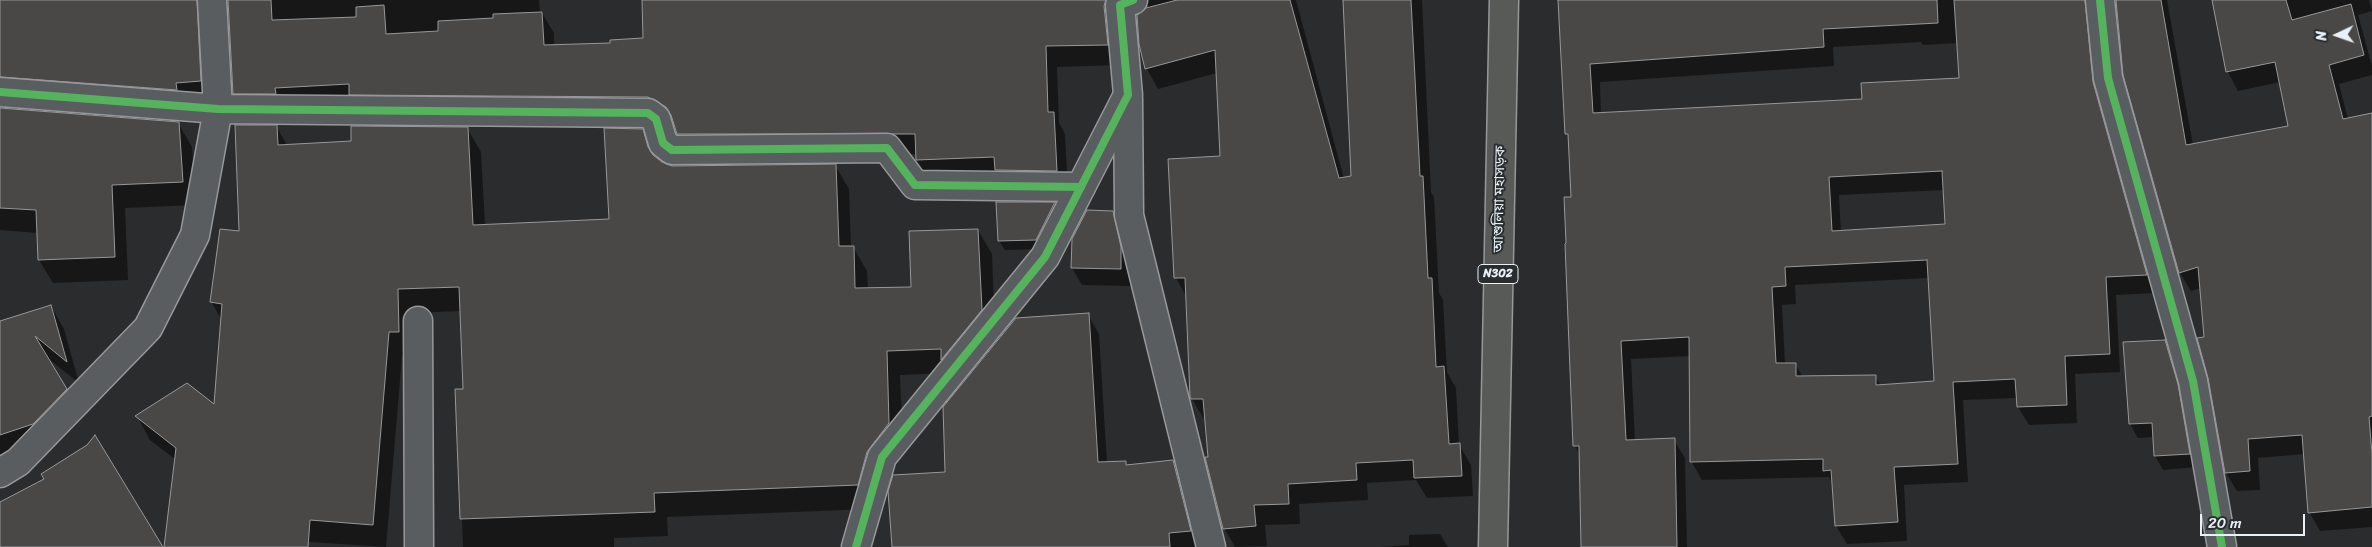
<!DOCTYPE html>
<html>
<head>
<meta charset="utf-8">
<style>
	body { margin:0 }
	#map { position:relative; width:2372px; height:547px; overflow:hidden; background:#2b2c2d; font-family:Sriracha,sans-serif }
	canvas { display:block }
	.north { position:absolute; left:2312px; top:10px; width:50px; height:50px; -webkit-text-stroke:4px #2a2d2e; paint-order:stroke; rotate:267deg; font-size:14px; font-weight:700; line-height:20px; text-align:center; color:#e8f1f8 }
	.north::after { content:''; display:block; margin:auto; width:18px; height:22px; background:#e8f1f8; clip-path:polygon(50% 0,100% 100%,50% 72%,0 100%) }
	.scale { position:absolute; left:2200px; top:514px; width:105px; height:22px; box-sizing:border-box; border:2px solid #e8f1f8; border-top:0; padding-left:6px; font-size:15px; line-height:18px; white-space:nowrap; color:#e8f1f8; -webkit-text-stroke:4px #2a2d2e; paint-order:stroke }
</style>
</head>
<body>
<div id="map">
<canvas width="2372" height="547"></canvas>
<div class="north">N</div>
<div class="scale">20 m</div>
</div>
<script>
const g = document.querySelector('canvas').getContext('2d');
g.lineJoin = 'round';
function paint(path, color) { g.fillStyle = color; g.fill(path, 'evenodd'); }
const toPath = rows => new Path2D(rows.map(r => 'M' + r).join(''));
function trace(path, color, width, dash) { g.strokeStyle = color; g.lineWidth = width; g.lineCap = dash ? 'butt' : 'round'; g.setLineDash(dash || []); g.stroke(path); }
function write(font, color, halo, rows, align = 'center') {
  g.font = font + ' Sriracha,"Noto Sans Bengali",sans-serif'; g.lineWidth = 4; g.setLineDash([]); g.textBaseline = 'middle'; g.strokeStyle = halo; g.fillStyle = color; for (const [text, x, y, turn = 0] of rows) {
    g.save(); g.translate(x, y); g.rotate((+turn || 0) * Math.PI / 180); g.textAlign = isNaN(turn) ? turn : align; if (halo) g.strokeText(text, 0, 0); g.fillText(text, 0, 0); g.restore();
  }
}
const shadow = toPath([
	[0,0,195,0,195,7,198,0,214,0,214,105,6,102,0,107],
	[236,0,539,0,540,13,542,13,554,33,554,46,611,44,644,39,653,0,1296,0,1344,179,1352,177,1344,0,1422,0,1431,192,1434,197,1439,293,1443,300,1447,372,1456,388,1459,445,1471,465,1473,496,1427,498,1416,480,1367,483,1368,500,1299,504,1300,524,1265,525,1267,546,1235,547,1224,528,1209,458,1206,419,1204,419,1192,399,1187,298,1176,278,1169,160,1222,158,1217,73,1158,89,1147,69,1140,44,1146,11,1149,5,1126,11,1119,65,1057,67,1059,123,1065,134,1068,191,929,180,917,160,917,154,690,154,676,126,661,118,246,114,234,93],
	[1559,0,2104,0,2157,293,2116,295,2120,372,2075,374,2077,423,2029,425,2018,407,2018,398,1963,400,1968,482,1904,485,1907,541,1847,544,1836,526,1834,486,1829,477,1702,480,1691,461,1690,356,1631,359,1635,441,1674,440,1685,458,1687,547,1581,547,1580,455,1575,446,1573,198,1570,139,1567,134],
	[1921,42,1923,45,1958,43,1960,79,1864,100,1601,114,1600,82,1834,66,1833,47],
	[1944,190,1946,225,1841,232,1839,195],
	[1929,278,1935,382,1881,386,1875,376,1803,377,1795,364,1785,364,1782,305,1796,304,1795,285],
	[2111,0,2167,0,2193,145,2289,127,2280,82,2238,91,2228,72,2213,0,2369,0,2372,11,2358,15,2372,66,2372,75,2339,84,2348,119,2372,115,2372,527,2320,531,2309,512,2305,454,2258,458,2260,490,2237,491,2226,473,2210,378,2201,288,2191,291,2180,273,2125,75,2117,6],
	[0,109,178,123,192,147,196,205,125,208,128,280,53,283,39,260,38,233,0,230],
	[276,126,287,145,353,142,467,128,481,152,485,225,610,221,642,130,658,160,672,167,835,165,849,189,851,247,853,247,867,271,868,289,912,288,978,230,992,254,995,335,950,373,900,375,903,448,880,477,871,509,667,517,668,536,614,538,614,547,463,547,457,390,464,390,461,311,411,313,412,356,402,356,386,547,279,540,277,547,172,547,176,460,150,440,137,416,215,407,222,321,211,301,240,233],
	[997,203,1055,204,1060,212,1041,249,1005,250,999,241],
	[1113,212,1123,229,1130,266,1130,286,1082,285,1072,268],
	[51,306,64,329,79,383,46,357,79,413,0,463,0,323],
	[1088,315,1099,334,1107,463,1125,462,1127,466,1173,461,1184,481,1200,547,893,547,946,473],
	[2164,341,2173,355,2185,400,2197,467,2163,470,2155,456,2154,437,2138,438,2130,424],
	[1440,534,1448,547,1380,547,1409,545,1409,535]
]);
const building = toPath([
	[0,0,197,0,201,81,176,83,177,90,0,77,0,0],
	[228,0,271,0,272,20,356,17,356,7,384,5,386,34,438,31,438,21,493,18,493,14,542,12,544,45,610,43,610,40,643,38,642,0,1106,0,1104,6,1108,45,1046,46,1048,112,1054,112,1057,171,995,170,994,157,916,160,915,134,677,134,671,115,666,107,648,97,349,95,349,84,275,88,276,94,233,94,228,0],
	[1177,0,1290,0,1339,178,1351,176,1343,0,1411,0,1420,176,1423,176,1428,278,1432,278,1436,367,1444,366,1449,444,1460,443,1462,476,1414,478,1413,460,1356,463,1357,480,1288,484,1289,504,1254,505,1256,526,1223,529,1205,457,1208,457,1203,399,1191,399,1190,397,1185,278,1174,278,1168,159,1220,156,1215,50,1145,69,1139,44,1137,15,1146,8,1177,0],
	[1558,0,1937,0,1938,23,1823,29,1824,47,1590,64,1593,113,1862,99,1861,83,1959,78,1954,0,2085,0,2093,82,2147,275,2106,277,2110,354,2065,356,2067,405,2017,407,2015,379,1953,382,1958,464,1894,467,1898,522,1835,526,1831,470,1823,471,1823,459,1690,462,1689,337,1621,341,1626,440,1675,438,1677,547,1581,547,1579,446,1573,446,1565,244,1566,243,1564,197,1571,197,1568,134,1565,134,1558,0],
	[1942,171,1945,224,1832,231,1829,177,1942,171],
	[1927,260,1934,381,1876,385,1876,375,1796,376,1796,363,1776,363,1772,287,1786,286,1785,267,1927,260],
	[2116,0,2161,0,2186,145,2288,126,2275,62,2226,72,2212,0,2286,0,2292,20,2351,4,2364,55,2329,65,2343,119,2372,113,2372,416,2369,417,2372,454,2372,507,2308,513,2302,435,2248,439,2250,471,2225,473,2208,378,2197,338,2204,337,2198,267,2179,273,2123,75,2116,0],
	[0,108,179,122,183,182,112,185,115,257,38,260,36,210,0,208,0,108],
	[235,125,277,125,278,145,351,141,351,126,468,127,473,225,609,219,604,128,643,129,648,147,653,155,662,162,672,166,836,164,839,246,854,246,855,288,911,287,909,231,978,229,982,310,941,360,941,349,887,351,889,423,867,452,858,485,654,493,655,512,460,519,455,389,463,389,459,287,398,289,399,332,389,332,373,525,310,520,308,547,164,547,176,448,135,416,187,383,214,404,222,304,210,302,220,229,239,231,235,125],
	[996,202,1055,202,1036,240,998,241,996,202],
	[1087,210,1113,211,1121,247,1121,269,1071,268,1072,239,1087,210],
	[51,305,67,362,35,336,67,389,33,424,0,435,0,321,51,305],
	[1089,313,1098,462,1126,461,1126,465,1173,460,1191,531,1169,533,1170,547,892,547,888,491,893,475,945,472,943,407,1016,318,1089,313],
	[2165,340,2178,384,2190,454,2154,456,2152,423,2129,424,2123,342,2165,340],
	[95,435,163,547,0,547,0,502,44,479,41,474,87,445,95,435]
]);
const street = toPath([
	[2100,0,2108,78,2193,381,2222,547],
	[0,92,218,109,648,113,656,119,663,143,672,150,887,148,915,185,1081,187],
	[1128,98,1129,215,1211,547],
	[418,321,419,547],
	[0,473,18,462,148,328,195,235,218,109,212,0],
	[856,547,882,457,1045,257,1128,95,1120,5,1133,0]
]);
const highway = toPath([
	[1493,547,1504,0]
]);
const cycleway = toPath([
	[2100,0,2108,78,2193,381,2222,547],
	[0,92,218,109,648,113,656,119,663,143,672,150,887,148,915,185,1081,187],
	[856,547,882,457,1045,257,1128,95,1120,5,1133,0]
]);
const shields = [
	[1498,274,40]
];
const shieldNames = [
	["N302",1498,274]
];
const streetNames = [
	["আশুলিয়া মহাসড়ক",1500,199,-89]
];
paint(shadow, '#0007');
paint(building, '#4a4847');
trace(building, '#96989a', 1);
trace(street, '#96989a', 31);
trace(highway, '#96989a', 31);
trace(street, '#5a5d60', 28);
trace(highway, '#585a57', 28);
trace(cycleway, '#56b35d', 8);
for (const [x, y, w] of shields) { const box = new Path2D(); box.roundRect(x - w / 2, y - 9.5, w, 19, 4); g.fillStyle = '#2a2d2e'; g.fill(box); trace(box, '#e8f1f8', 1); }
write('bold 12px', '#e8f1f8', null, shieldNames);
write('14px', '#e8f1f8', '#2a2d2e', streetNames);
</script>
</body>
</html>
